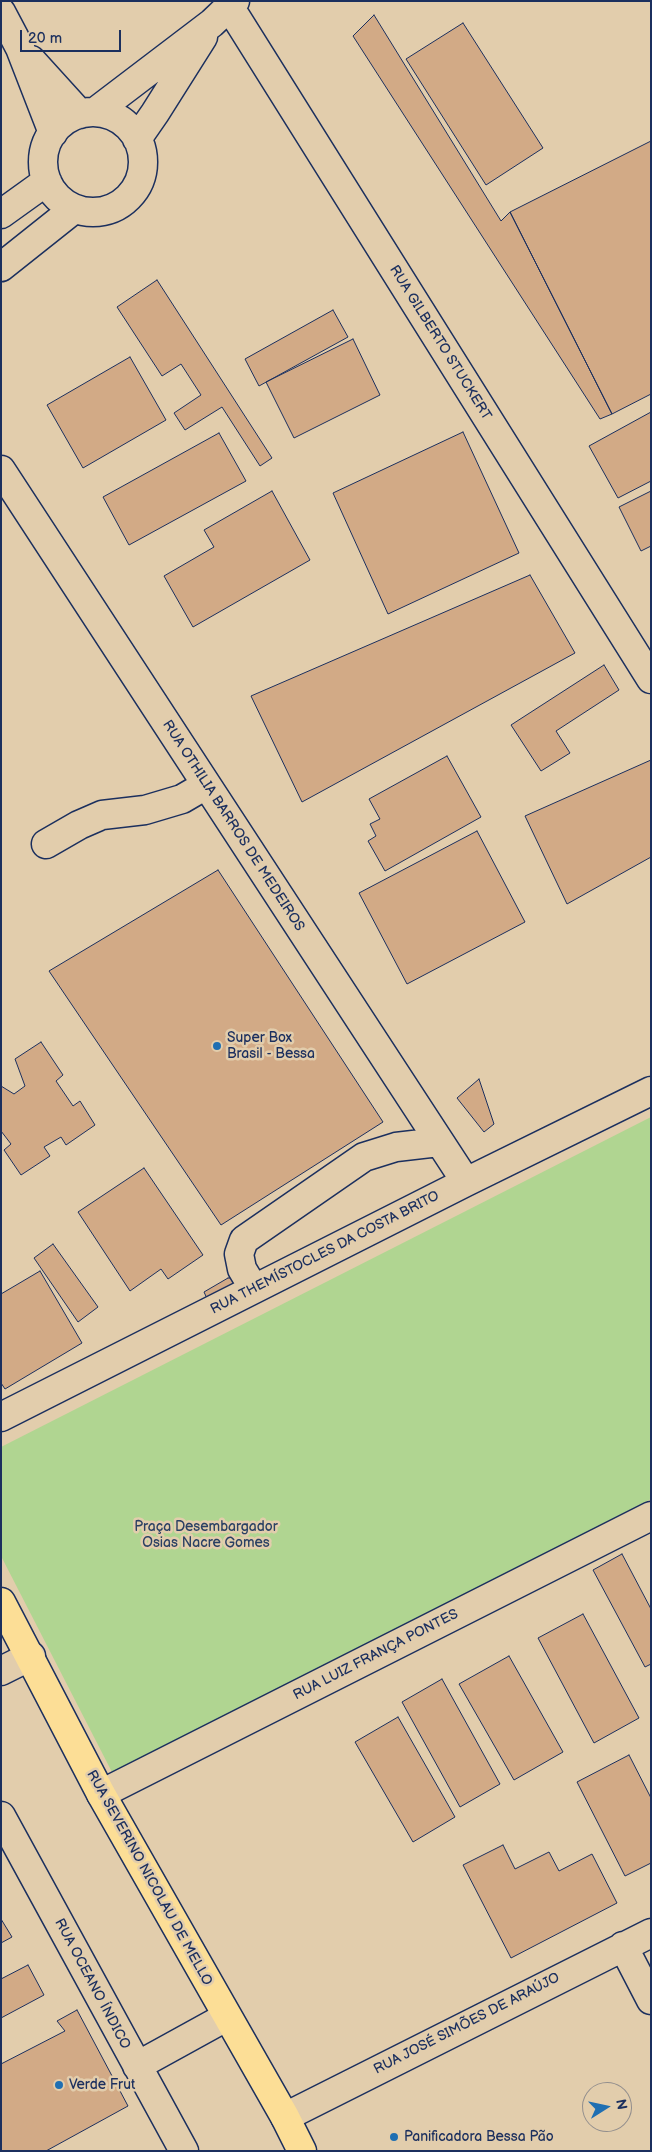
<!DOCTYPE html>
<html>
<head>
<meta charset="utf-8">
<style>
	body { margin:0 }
	#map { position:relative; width:652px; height:2152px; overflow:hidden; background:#e2cdac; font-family:"Balsamiq Sans",sans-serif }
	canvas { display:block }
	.frame { position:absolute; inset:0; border:2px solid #1b2f5e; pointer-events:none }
	.north { position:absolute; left:582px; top:2082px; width:50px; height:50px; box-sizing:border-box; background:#e2cdac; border:1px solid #928e8d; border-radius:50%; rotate:80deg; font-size:14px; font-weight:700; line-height:20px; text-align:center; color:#1b2f5e }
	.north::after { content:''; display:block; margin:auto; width:18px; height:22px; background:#1f6fb2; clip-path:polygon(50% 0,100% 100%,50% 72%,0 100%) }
	.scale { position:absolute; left:20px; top:30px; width:101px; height:22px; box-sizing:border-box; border:2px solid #1b2f5e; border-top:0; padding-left:6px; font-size:15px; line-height:18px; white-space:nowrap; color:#1b2f5e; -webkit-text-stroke:4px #e2cdac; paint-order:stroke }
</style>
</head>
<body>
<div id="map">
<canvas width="652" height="2152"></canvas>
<div class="frame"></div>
<div class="north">N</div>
<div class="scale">20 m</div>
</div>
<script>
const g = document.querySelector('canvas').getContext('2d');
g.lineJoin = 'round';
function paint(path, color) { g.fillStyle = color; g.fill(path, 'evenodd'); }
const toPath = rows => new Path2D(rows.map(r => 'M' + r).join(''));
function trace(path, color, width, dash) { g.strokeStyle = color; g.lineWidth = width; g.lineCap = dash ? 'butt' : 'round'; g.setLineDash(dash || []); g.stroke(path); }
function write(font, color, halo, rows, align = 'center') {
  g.font = font + ' "Balsamiq Sans",sans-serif'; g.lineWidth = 5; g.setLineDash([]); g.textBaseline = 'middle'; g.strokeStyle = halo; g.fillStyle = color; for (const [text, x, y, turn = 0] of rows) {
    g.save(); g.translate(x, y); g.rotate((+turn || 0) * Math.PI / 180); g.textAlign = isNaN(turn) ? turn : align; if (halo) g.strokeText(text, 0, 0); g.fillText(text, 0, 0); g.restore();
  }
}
const green = toPath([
	[651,1117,651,1499,114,1776,1,1556,1,1447]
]);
const building = toPath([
	[374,15,501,221,510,212,612,414,600,419,353,36,374,15],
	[463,23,543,148,486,185,406,59,463,23],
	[651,141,651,394,612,414,510,212,651,141],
	[157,280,272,458,260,466,222,407,185,430,174,413,201,395,181,364,162,376,117,307,157,280],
	[333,310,348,337,259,386,245,359,333,310],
	[353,339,380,395,294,438,266,382,353,339],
	[130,357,166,420,83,468,47,405,130,357],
	[651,412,651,481,618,498,589,446,651,412],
	[463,432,519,553,388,614,333,493,463,432],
	[219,433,246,481,129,545,103,497,219,433],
	[272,491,310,560,193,627,164,576,214,547,204,530,272,491],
	[651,491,651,546,641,551,619,507,651,491],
	[530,575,575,653,302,802,251,696,530,575],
	[604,665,619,690,556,731,570,753,541,771,511,725,604,665],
	[447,756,481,817,385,871,368,841,376,836,370,824,380,819,369,799,447,756],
	[651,760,651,857,567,904,525,816,651,760],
	[477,831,525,922,407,984,359,893,477,831],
	[218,870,383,1122,221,1225,49,971,218,870],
	[41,1042,63,1075,56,1081,73,1106,80,1101,95,1125,66,1145,61,1137,44,1147,50,1156,21,1175,4,1150,11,1144,1,1131,1,1086,14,1094,25,1086,15,1059,41,1042],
	[479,1079,494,1124,484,1132,457,1098,479,1079],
	[144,1168,203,1255,168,1279,161,1269,130,1291,78,1212,144,1168],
	[53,1244,98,1307,78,1322,34,1258,53,1244],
	[40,1271,82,1343,5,1389,1,1383,1,1294,40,1271],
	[228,1278,239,1278,240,1284,210,1305,204,1292,228,1278],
	[622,1554,651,1609,651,1664,645,1667,593,1570,622,1554],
	[583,1614,639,1718,594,1743,538,1638,583,1614],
	[509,1656,563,1752,514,1780,459,1684,509,1656],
	[442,1679,500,1784,460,1807,402,1702,442,1679],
	[398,1717,455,1817,413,1842,355,1742,398,1717],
	[629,1755,651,1798,651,1863,625,1876,577,1782,629,1755],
	[503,1845,515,1869,549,1852,559,1871,592,1854,617,1903,511,1958,463,1865,503,1845],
	[1,1919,12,1937,1,1943,1,1919],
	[28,1965,44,1995,1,2018,1,1979,28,1965],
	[77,2010,128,2106,46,2151,1,2151,1,2064,65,2031,57,2021,77,2010]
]);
const minor = toPath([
	[229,6,651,679],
	[1,12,20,48,53,133],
	[31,60,80,114],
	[95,112,212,23,235,1],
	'43 162a50 50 0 1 1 100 0a50 50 0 1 1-100 0Z',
	[137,139,155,113,203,37],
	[1,214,47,181],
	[1,267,74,209],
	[1,470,466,1182],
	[46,844,79,825,102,815,145,810,182,799,206,785],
	[254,1289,242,1269,239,1254,244,1240,364,1157,396,1147,439,1142],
	[1,1417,466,1182,651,1091],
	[1,1671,31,1656],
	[101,1794,651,1516],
	[1,1816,184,2151],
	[623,1946,651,2000],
	[137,2066,226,2017],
	[285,2117,651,1933]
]);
const major = toPath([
	[1,1602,101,1794,285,2117,302,2151]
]);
const markers = [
	[217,1046,5,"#1f6fb2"],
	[59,2085,5,"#1f6fb2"],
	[394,2137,5,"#1f6fb2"]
];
const streetNames = [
	["RUA GILBERTO STUCKERT",440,343,58],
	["RUA OTHILIA BARROS DE MEDEIROS",233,826,57],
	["RUA THEMÍSTOCLES DA COSTA BRITO",325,1253,-27],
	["RUA LUIZ FRANÇA PONTES",376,1655,-27],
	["RUA SEVERINO NICOLAU DE MELLO",149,1878,61],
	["RUA OCEANO ÍNDICO",92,1984,62],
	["RUA JOSÉ SIMÕES DE ARAÚJO",467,2024,-27]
];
const poiNames = [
	["Super Box",227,1038],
	["Brasil - Bessa",227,1054],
	["Verde Frut",69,2085],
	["Panificadora Bessa Pão",404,2137]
];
const parkNames = [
	["Praça Desembargador",206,1527],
	["Osias Nacre Gomes",206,1543]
];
paint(green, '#b0d591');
paint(building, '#d2aa86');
trace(building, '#1b2f5e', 1);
trace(minor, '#1b2f5e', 31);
trace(major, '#1b2f5e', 31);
trace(minor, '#e2cdac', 28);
trace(major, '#fcde96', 28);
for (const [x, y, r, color] of markers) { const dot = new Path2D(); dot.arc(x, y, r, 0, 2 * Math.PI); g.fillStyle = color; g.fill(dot); trace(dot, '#e2cdac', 2); }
write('14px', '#1b2f5e', '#e2cdac', streetNames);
write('14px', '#1b2f5e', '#e2cdac', poiNames, 'left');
write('14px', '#2a4063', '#e2cdac', parkNames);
</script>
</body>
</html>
